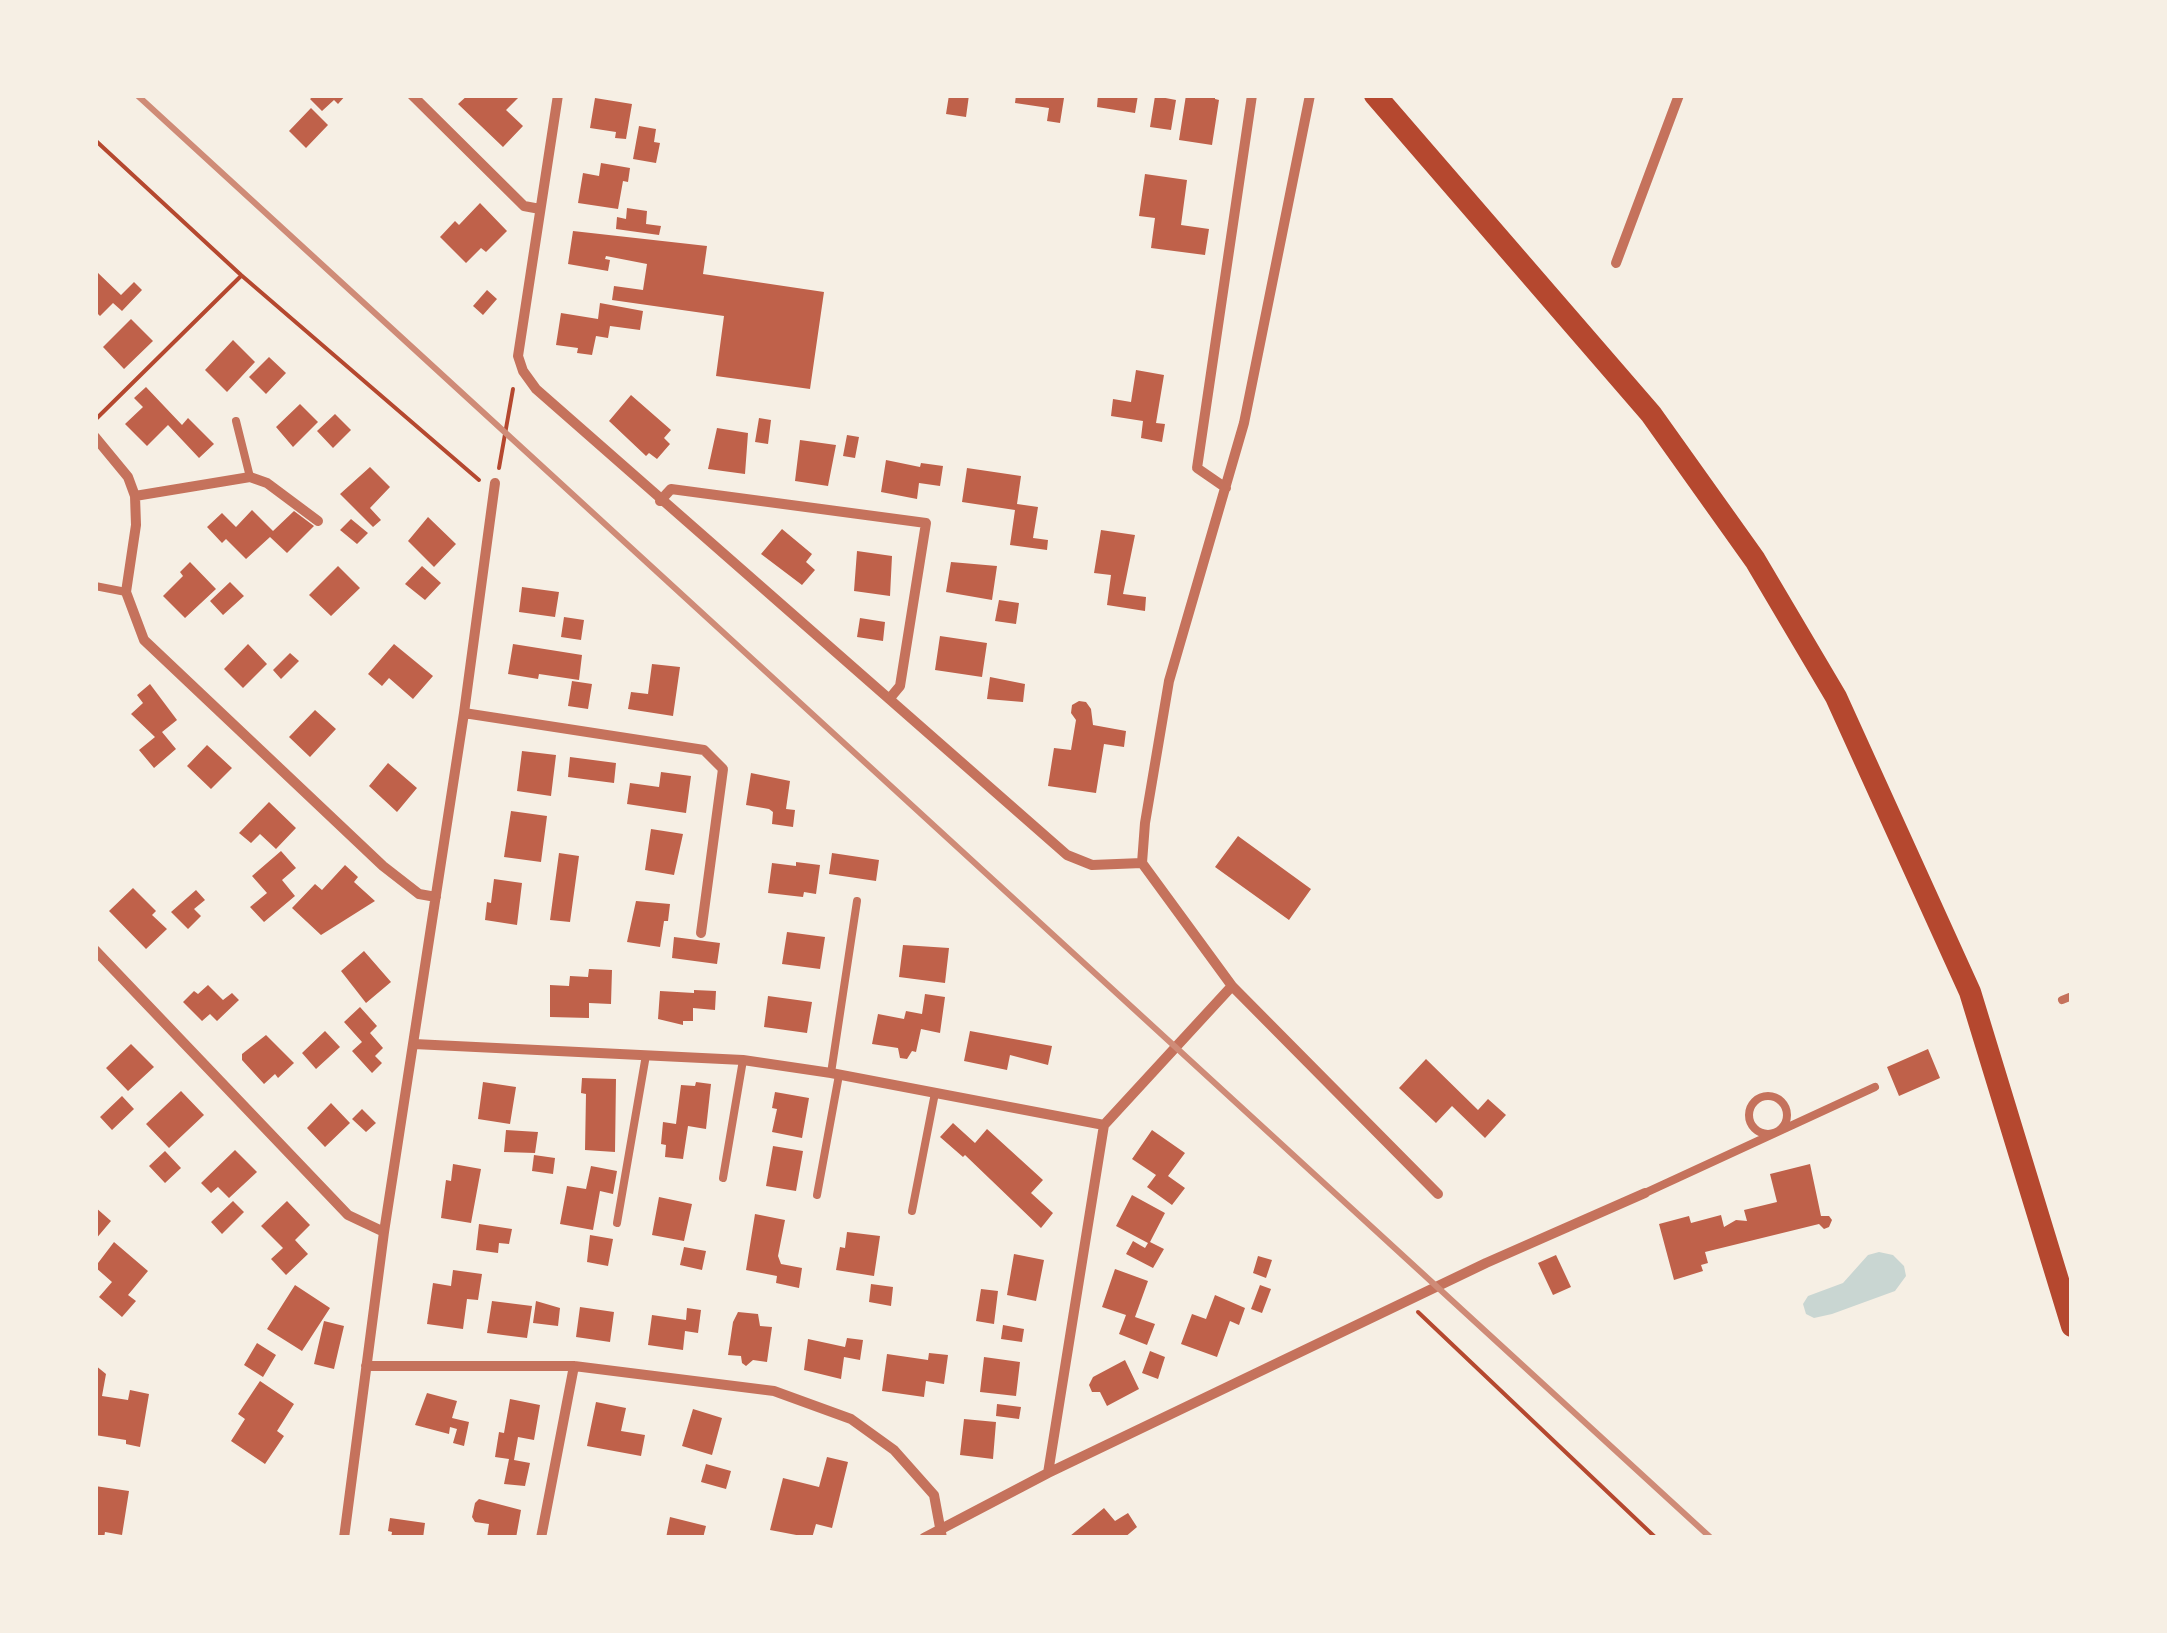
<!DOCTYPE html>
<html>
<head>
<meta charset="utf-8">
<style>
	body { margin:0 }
	#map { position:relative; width:2167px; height:1633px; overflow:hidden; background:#f6efe4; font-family:"PT Sans Narrow",sans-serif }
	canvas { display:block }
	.frame { position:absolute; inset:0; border:98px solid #f6efe4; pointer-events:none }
</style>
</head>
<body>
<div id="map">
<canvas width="2167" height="1633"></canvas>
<div class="frame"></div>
</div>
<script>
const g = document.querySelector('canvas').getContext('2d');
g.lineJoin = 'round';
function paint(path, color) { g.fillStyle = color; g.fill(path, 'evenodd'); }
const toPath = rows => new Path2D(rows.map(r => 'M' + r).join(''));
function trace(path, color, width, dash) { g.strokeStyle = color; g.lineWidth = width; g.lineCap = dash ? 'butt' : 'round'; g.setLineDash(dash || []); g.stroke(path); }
const water = toPath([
	[1879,1252,1893,1255,1904,1266,1906,1276,1895,1291,1832,1314,1814,1318,1806,1314,1803,1304,1808,1296,1843,1283,1868,1255]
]);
const building = toPath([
	[315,95,346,95,338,104,334,100,322,111,310,99],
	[468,95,521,95,506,110,523,126,503,147,458,104],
	[949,95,969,95,966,117,946,114],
	[1016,95,1064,98,1060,123,1047,121,1049,108,1015,103],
	[1098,95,1138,95,1135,113,1097,107],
	[1186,95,1215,95,1215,99,1219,100,1212,145,1179,140],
	[1155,96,1176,100,1171,130,1150,127],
	[595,98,632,104,626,139,615,138,616,132,590,128],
	[311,108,328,125,306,148,289,131],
	[639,126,656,129,654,142,660,143,656,163,633,159],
	[601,163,630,168,628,182,623,181,618,209,578,203,583,173,599,176],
	[1145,174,1187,180,1181,225,1209,229,1205,255,1151,248,1155,218,1139,216],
	[480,203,507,231,486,252,481,248,466,263,440,237,455,221,459,225],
	[627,208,647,211,646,224,661,226,659,235,616,229,617,217,626,219],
	[573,231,707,246,703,274,824,292,810,389,716,376,724,316,612,300,614,286,643,290,647,264,606,256,605,259,610,260,608,271,568,264],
	[97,272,121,295,134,282,142,290,122,311,113,303,100,316,95,311],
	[487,290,497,299,483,315,473,306],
	[600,303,643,311,640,330,610,326,608,338,596,336,592,355,577,353,578,348,556,345,561,313,598,319],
	[131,319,153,341,124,369,103,347],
	[233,340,255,362,227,392,205,370],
	[269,357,286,373,266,394,249,377],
	[1136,370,1164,375,1156,423,1165,424,1162,442,1141,438,1143,421,1111,416,1113,399,1131,402],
	[146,387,182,425,188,418,214,444,199,458,168,425,147,446,125,424,143,407,134,398],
	[631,395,671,430,664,438,670,444,657,459,649,453,646,456,609,421],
	[300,404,318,422,293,447,276,427],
	[335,414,351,430,333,448,317,431],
	[759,418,771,420,768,444,755,442],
	[717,428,748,433,745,474,708,469],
	[847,435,859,437,855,458,843,456],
	[800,440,836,445,828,486,795,481],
	[886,460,920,467,921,463,943,466,940,486,919,483,917,499,881,492],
	[370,467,390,487,370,508,381,520,373,527,340,494],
	[967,468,1021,476,1017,504,1038,507,1033,538,1048,540,1047,550,1010,545,1015,510,962,502],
	[252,510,273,531,294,511,314,526,287,553,270,537,246,559,226,539,222,543,207,527,222,513,236,527],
	[428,517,456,544,434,567,408,541],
	[351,519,368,533,357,544,340,530],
	[782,529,812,554,806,562,815,570,802,585,761,554],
	[1101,530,1135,535,1123,594,1146,597,1145,611,1107,605,1111,575,1094,573],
	[857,551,892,556,890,596,854,591],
	[190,562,216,589,185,618,163,596,183,576,180,572],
	[951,562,997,566,992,600,946,592],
	[338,566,360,588,331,616,309,595],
	[422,566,441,583,425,600,405,584],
	[230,582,244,596,223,615,210,601],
	[522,587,559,592,555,617,519,612],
	[999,600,1019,603,1016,624,995,621],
	[564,617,584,620,581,640,561,637],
	[860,618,885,622,883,641,857,637],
	[940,636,987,643,982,677,935,670],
	[248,644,267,664,243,688,224,669],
	[394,644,433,676,413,699,389,678,382,686,368,674],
	[513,644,582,655,579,680,539,674,538,679,508,674],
	[290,653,299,661,281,679,273,670],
	[652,664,680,667,673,716,628,709,631,692,648,694],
	[990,677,1025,684,1023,702,987,699],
	[572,681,592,684,588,709,568,706],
	[150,684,177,720,162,732,176,749,154,768,139,750,155,737,131,714,143,703,137,695],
	[1079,701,1086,702,1091,709,1093,725,1126,731,1124,747,1104,744,1096,793,1048,786,1054,748,1071,750,1076,720,1071,713,1072,705],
	[315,710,336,729,310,757,289,737],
	[207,745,232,768,211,789,187,766],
	[522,751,556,755,551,796,517,791],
	[570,757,616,763,614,783,568,777],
	[388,763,417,788,397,812,369,786],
	[661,772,691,776,686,813,627,804,630,783,659,787],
	[751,773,790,781,786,809,795,810,793,827,772,824,773,812,769,809,746,805],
	[269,802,296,828,276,849,260,834,251,843,239,833],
	[511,811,547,816,541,862,504,857],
	[651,829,683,834,674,875,645,870],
	[1238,836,1311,889,1289,920,1215,867],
	[281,851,296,868,282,880,295,896,264,922,250,907,267,893,252,876],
	[559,853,579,856,570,922,550,920],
	[832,853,879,860,876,881,829,874],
	[796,862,820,865,816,894,804,892,803,897,768,893,772,863,796,866],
	[345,865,358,877,354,882,375,901,321,935,292,908,315,884,322,890],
	[494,879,522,883,517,925,485,920,487,902,491,903],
	[133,888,156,911,152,915,167,929,146,949,109,911],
	[196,890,205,900,194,909,201,916,188,929,171,912],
	[636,901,670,904,668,921,664,921,660,947,627,942],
	[787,932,825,937,820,969,782,964],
	[674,937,720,943,717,964,672,958],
	[903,945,949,948,945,983,899,977],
	[364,951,391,982,366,1003,341,971],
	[589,969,612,970,611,1004,589,1003,589,1018,550,1017,550,985,569,986,570,976,588,977],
	[208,985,223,1000,232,993,239,1000,217,1021,210,1014,202,1021,183,1002,194,991,198,994],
	[694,990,716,991,715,1010,693,1008,693,1021,683,1021,683,1025,658,1019,660,991,694,993],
	[925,994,945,997,940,1033,921,1029,916,1052,912,1051,907,1059,900,1058,898,1048,872,1044,878,1014,904,1019,906,1011,922,1014],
	[768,996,812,1002,807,1033,764,1027],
	[360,1007,377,1026,370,1033,383,1048,375,1056,382,1063,372,1073,352,1051,362,1042,344,1022],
	[325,1031,340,1047,316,1069,302,1053],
	[970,1031,1052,1046,1048,1065,1010,1055,1007,1070,964,1061],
	[266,1035,294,1063,278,1078,275,1074,264,1084,242,1060,242,1054],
	[131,1044,154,1067,128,1091,106,1068],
	[1928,1049,1940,1078,1899,1096,1887,1067],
	[1426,1059,1478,1110,1488,1099,1506,1115,1485,1138,1452,1106,1436,1123,1399,1088],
	[582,1078,616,1079,615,1152,585,1150,586,1094,581,1093],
	[483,1082,516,1087,510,1124,478,1119],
	[696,1082,711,1084,706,1129,688,1126,683,1159,665,1157,666,1145,661,1144,663,1122,676,1124,681,1085,695,1086],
	[181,1091,204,1115,169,1148,146,1124],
	[775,1092,809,1098,802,1138,772,1132,777,1109,772,1108],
	[122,1096,134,1109,112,1130,100,1117],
	[331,1103,350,1123,325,1147,307,1128],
	[362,1109,376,1123,366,1132,352,1119],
	[953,1123,975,1143,987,1129,1043,1180,1031,1193,1053,1213,1041,1228,965,1155,963,1157,940,1137],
	[506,1130,538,1132,535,1153,504,1152],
	[1152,1130,1185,1153,1168,1176,1185,1188,1172,1205,1147,1187,1156,1175,1132,1159],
	[773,1146,803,1151,796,1191,766,1186],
	[235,1150,257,1172,229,1198,218,1187,211,1193,201,1183],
	[165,1151,181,1168,165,1183,149,1166],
	[534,1155,555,1158,553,1174,532,1171],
	[453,1164,481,1169,471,1223,441,1218,446,1180,451,1181],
	[1810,1164,1821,1216,1829,1216,1832,1220,1829,1227,1824,1229,1819,1224,1705,1252,1708,1263,1701,1265,1703,1271,1674,1280,1659,1224,1689,1216,1691,1223,1721,1215,1724,1227,1736,1220,1747,1221,1744,1210,1777,1202,1770,1174],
	[591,1166,617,1171,613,1194,600,1191,593,1230,560,1224,567,1186,586,1189],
	[1132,1195,1165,1213,1150,1242,1164,1249,1153,1268,1126,1254,1133,1241,1145,1248,1148,1243,1116,1226],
	[659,1197,692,1204,684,1241,652,1235],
	[233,1201,244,1212,222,1234,211,1222],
	[287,1201,310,1225,295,1240,308,1254,286,1275,271,1259,283,1248,261,1226],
	[95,1207,111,1221,95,1240],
	[755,1214,785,1220,778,1256,781,1264,802,1268,799,1288,776,1283,777,1276,746,1270],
	[479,1224,512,1229,509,1244,499,1243,498,1253,476,1250],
	[847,1232,880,1236,874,1276,836,1270,840,1247,845,1248],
	[590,1235,613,1239,608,1266,587,1262],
	[114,1242,148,1271,128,1295,136,1301,122,1317,99,1297,112,1282,95,1267],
	[684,1247,706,1251,702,1270,680,1265],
	[1014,1254,1044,1260,1036,1301,1007,1295],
	[1556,1255,1571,1287,1553,1295,1538,1263],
	[1258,1256,1272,1260,1266,1278,1253,1273],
	[1115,1269,1148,1281,1135,1317,1155,1324,1147,1345,1119,1334,1126,1315,1102,1307],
	[453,1270,482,1274,478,1300,467,1299,463,1329,427,1324,433,1283,451,1286],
	[871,1284,893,1287,891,1306,869,1302],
	[295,1285,330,1308,302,1351,267,1329],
	[1260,1285,1271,1289,1262,1313,1251,1309],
	[981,1289,998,1291,994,1324,976,1321],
	[1215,1295,1245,1308,1239,1325,1230,1321,1217,1357,1181,1344,1192,1314,1206,1319],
	[492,1301,532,1306,527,1338,487,1333],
	[536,1301,560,1308,558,1326,533,1323],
	[580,1307,614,1312,610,1342,576,1337],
	[687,1308,701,1310,698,1333,685,1331,683,1350,648,1345,652,1315,686,1320],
	[738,1312,758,1314,760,1326,772,1327,767,1362,753,1360,746,1366,742,1363,741,1356,728,1355,733,1322],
	[324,1321,344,1326,334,1369,314,1364],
	[1003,1325,1024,1329,1022,1342,1001,1339],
	[847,1338,863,1340,860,1360,844,1357,841,1379,804,1370,808,1339,845,1347],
	[257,1343,276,1355,263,1377,244,1365],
	[1150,1351,1165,1357,1158,1379,1142,1373],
	[929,1353,948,1355,944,1384,926,1381,924,1397,882,1391,887,1354,928,1360],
	[984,1357,1020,1362,1016,1396,980,1392],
	[1125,1360,1139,1389,1107,1406,1100,1392,1092,1392,1089,1385,1093,1377],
	[95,1365,106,1374,102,1396,128,1400,130,1390,149,1394,140,1447,126,1444,126,1440,95,1435],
	[260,1381,294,1404,277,1431,284,1436,265,1464,231,1441,245,1419,238,1414],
	[427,1393,457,1401,452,1418,469,1422,464,1446,453,1443,457,1429,450,1427,449,1434,415,1425],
	[510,1399,540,1405,534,1440,518,1437,514,1460,530,1463,525,1486,504,1484,509,1459,495,1457,499,1432,504,1433],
	[596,1402,626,1408,621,1431,645,1435,641,1456,587,1446],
	[997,1404,1021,1407,1019,1419,996,1416],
	[693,1409,722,1418,712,1455,682,1446],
	[964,1419,996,1422,993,1459,960,1455],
	[827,1457,848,1462,832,1528,816,1524,812,1538,770,1530,783,1478,819,1487],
	[706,1464,731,1471,726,1489,701,1482],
	[95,1486,129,1491,122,1535,105,1532,104,1538,95,1538],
	[479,1499,521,1510,516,1538,487,1538,489,1524,475,1522,472,1517,475,1503],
	[1104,1508,1115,1521,1128,1513,1137,1527,1124,1538,1072,1538,1070,1536],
	[670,1517,706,1526,703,1538,666,1538],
	[390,1518,425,1523,423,1538,391,1538,392,1532,388,1531]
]);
const path = toPath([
	[95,140,241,275,479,480],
	[95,420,241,276],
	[499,468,513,389],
	[1418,1312,1656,1538]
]);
const service = toPath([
	[236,421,250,477],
	[95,586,126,592],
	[2062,1000,2072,996],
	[831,1073,857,901],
	'1749 1115a19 19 0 1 1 38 0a19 19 0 1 1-38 0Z',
	[723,1178,743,1060],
	[1645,1193,1875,1087],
	[817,1195,839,1075],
	[912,1211,935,1093],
	[617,1223,646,1055]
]);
const minor = toPath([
	[412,95,524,206,540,209],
	[558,95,518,356,523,371,536,389,1067,855,1092,865,1142,863],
	[1616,263,1679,95],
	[95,437,128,477,135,496,136,525,126,592,144,640,383,866,419,894,436,897],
	[1226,488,1197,468,1252,95],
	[135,496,250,477,267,483,318,521],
	[660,501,671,489,926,523,900,686,890,698],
	[464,713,704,750,723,769,701,933],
	[95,950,348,1215,384,1232],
	[1232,986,1438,1194],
	[414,1044,743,1060,831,1073,1104,1125],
	[366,1366,574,1366,774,1391,851,1419,894,1450,934,1495,942,1538],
	[1048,1473,1486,1263,1645,1193],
	[344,1538,384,1232,464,713,495,483],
	[541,1538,574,1366],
	[924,1538,1048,1473,1104,1125,1232,986,1142,863,1145,823,1169,681,1244,423,1310,95]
]);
const primary = toPath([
	[1375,95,1651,414,1755,560,1836,697,1970,992,2072,1326]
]);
const rail = toPath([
	[137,95,1711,1538]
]);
paint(water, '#c9d6d2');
paint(building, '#bf614a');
trace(path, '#b5482f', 4);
trace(service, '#c5725c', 8);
trace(minor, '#c5725c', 10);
trace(primary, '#b5482f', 22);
trace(rail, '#cf8b77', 6);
</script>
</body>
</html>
